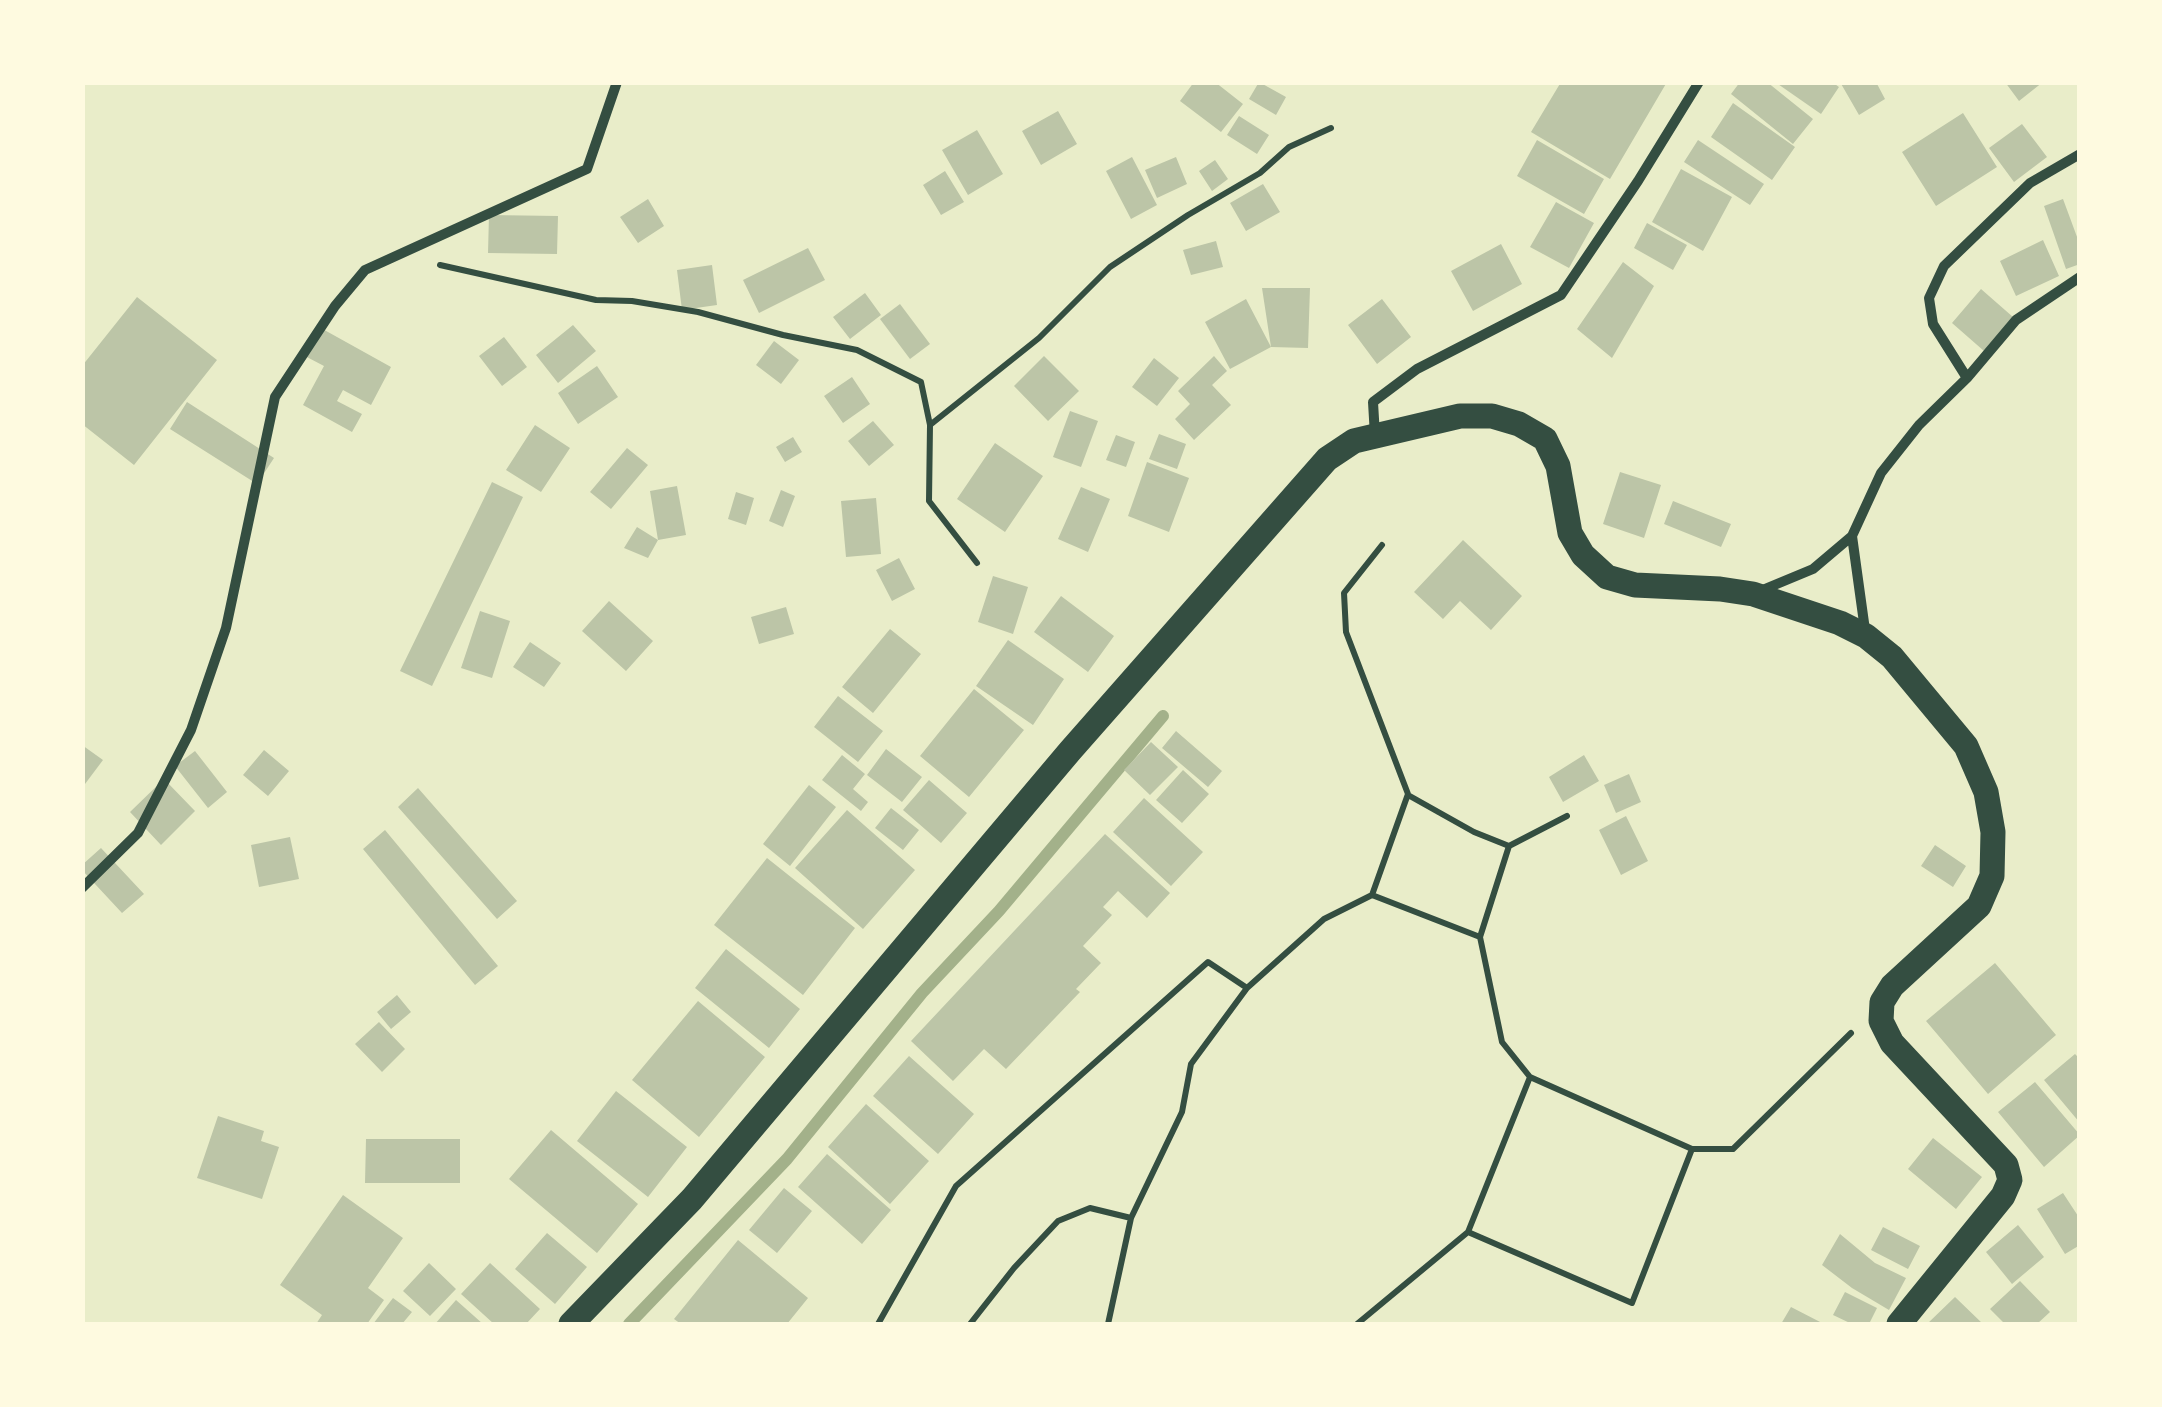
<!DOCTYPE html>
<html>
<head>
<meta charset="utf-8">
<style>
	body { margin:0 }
	#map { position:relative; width:2162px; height:1407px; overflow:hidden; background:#e9edc9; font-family:Poppins,sans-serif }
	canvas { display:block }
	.frame { position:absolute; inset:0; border:85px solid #fefae0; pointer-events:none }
</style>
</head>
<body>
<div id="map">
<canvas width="2162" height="1407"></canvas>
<div class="frame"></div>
</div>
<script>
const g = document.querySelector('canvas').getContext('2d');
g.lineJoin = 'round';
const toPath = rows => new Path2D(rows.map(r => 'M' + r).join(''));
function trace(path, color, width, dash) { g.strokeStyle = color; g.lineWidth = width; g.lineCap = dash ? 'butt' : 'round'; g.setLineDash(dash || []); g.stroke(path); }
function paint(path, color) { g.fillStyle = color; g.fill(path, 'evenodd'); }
const stream = toPath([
	[629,1324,787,1159,922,993,999,911,1163,716]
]);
const building = toPath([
	[1194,82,1215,82,1243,104,1221,132,1180,101],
	[1259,82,1286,97,1276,115,1249,99],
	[1561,82,1667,82,1610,179,1531,132],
	[1740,82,1767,82,1813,119,1793,144,1731,94],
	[1775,82,1832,82,1839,87,1821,114],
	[1840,82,1876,82,1885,99,1859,115],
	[2005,82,2043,82,2019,101],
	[1733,103,1795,147,1772,180,1711,137],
	[1058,111,1077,144,1041,165,1022,131],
	[1963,113,1997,167,1936,206,1902,152],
	[1239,116,1269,135,1257,154,1227,135],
	[2022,124,2047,157,2014,182,1989,148],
	[977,130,1003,174,968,195,942,150],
	[1537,140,1604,179,1584,214,1517,176],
	[1698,140,1764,184,1750,205,1684,162],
	[1132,157,1157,205,1131,219,1106,171],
	[1176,157,1187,184,1157,198,1145,170],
	[1215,160,1228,179,1212,191,1199,171],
	[1681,169,1732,197,1703,251,1652,222],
	[945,171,964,202,941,215,923,185],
	[1263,184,1280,212,1246,231,1230,203],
	[648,199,664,226,638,243,620,217],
	[2063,199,2080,245,2080,264,2066,269,2044,206],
	[1556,202,1594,223,1569,268,1530,247],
	[489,215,558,216,557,254,488,253],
	[1647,223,1687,245,1673,270,1634,248],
	[2043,240,2059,276,2016,296,2000,261],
	[1216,241,1223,267,1191,275,1183,250],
	[1501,244,1522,284,1473,311,1451,271],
	[808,248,825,280,759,313,743,280],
	[1623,262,1654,286,1612,358,1577,329],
	[712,265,717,305,682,310,677,270],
	[1262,288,1310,288,1308,348,1271,347,1230,369,1205,322,1246,299,1271,347],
	[1981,289,2013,317,1984,351,1952,323],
	[865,293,881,315,850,339,833,317],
	[137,297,217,360,134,465,82,424,82,366],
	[1382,299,1411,337,1377,364,1348,325],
	[900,304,930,344,910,359,880,319],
	[573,325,596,351,558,383,536,355],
	[319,327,391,367,371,405,343,390,337,401,362,414,352,432,303,405,324,366,303,355],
	[504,337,527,367,502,386,479,356],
	[774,341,799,360,781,384,756,365],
	[1044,356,1079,391,1048,421,1014,386],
	[1214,356,1227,371,1212,385,1231,405,1194,440,1175,419,1190,404,1178,391],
	[1154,358,1179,378,1157,406,1132,387],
	[597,366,618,397,578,424,558,393],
	[852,377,870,404,843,423,824,396],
	[187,402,274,458,257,484,170,429],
	[1070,411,1098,421,1081,467,1053,457],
	[873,421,894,445,869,466,848,441],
	[535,425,570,448,541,492,506,470],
	[1159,434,1186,444,1177,469,1149,459],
	[1116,435,1135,442,1126,467,1106,460],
	[793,437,802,452,785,462,776,447],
	[995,443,1043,476,1005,532,957,499],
	[627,448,648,465,611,509,590,492],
	[1147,462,1189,478,1169,532,1128,516],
	[1620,472,1661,485,1644,538,1603,524],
	[492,482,523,497,432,686,400,671],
	[677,486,686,535,658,540,650,491],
	[1081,487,1110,499,1088,552,1058,539],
	[781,490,795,496,783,527,769,521],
	[736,492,754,498,746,525,728,519],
	[876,498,881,554,846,557,841,501],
	[1673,501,1731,524,1721,547,1664,524],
	[637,527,658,540,648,558,624,548],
	[1463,540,1522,596,1491,630,1460,601,1443,619,1414,592],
	[899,558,915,589,892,601,876,570],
	[993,576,1028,587,1013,634,978,622],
	[1061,596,1114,636,1088,672,1034,632],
	[609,601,653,641,626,671,582,631],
	[786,607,794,634,759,644,751,617],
	[480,611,510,621,492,678,461,668],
	[890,629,921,654,873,713,842,687],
	[1008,640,1064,679,1033,725,976,686],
	[530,642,561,663,544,687,513,667],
	[974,689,1024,730,969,797,920,756],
	[838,696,883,731,858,762,814,727],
	[1176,731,1222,771,1208,787,1162,748],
	[1151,742,1178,767,1150,795,1124,770],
	[82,745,103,760,82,788],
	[886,749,922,777,902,802,867,775],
	[264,750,289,771,268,796,243,775],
	[195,751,227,792,208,808,175,766],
	[842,755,865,774,853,789,868,802,861,811,822,780],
	[1584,755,1599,781,1563,802,1549,777],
	[1183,770,1209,794,1182,823,1156,800],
	[1629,774,1641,802,1616,813,1604,785],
	[164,779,195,811,161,845,130,812],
	[929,780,967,813,941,843,903,810],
	[809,785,836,807,790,866,763,844],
	[418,788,517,901,497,919,398,807],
	[1144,798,1203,852,1171,886,1113,832],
	[891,808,919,830,903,850,875,828],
	[847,810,915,870,863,929,795,868],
	[1626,816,1648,861,1621,875,1599,830],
	[385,830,498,966,475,985,363,849],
	[1105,834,1170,893,1147,918,1118,891,1103,907,1112,915,1083,946,1101,963,1076,989,1080,992,1006,1069,984,1049,953,1081,911,1041],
	[290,837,299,879,259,887,251,845],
	[1935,845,1966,866,1953,887,1921,866],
	[101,848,144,894,122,913,82,870,82,865],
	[767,858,855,928,803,995,714,925],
	[726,949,800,1009,769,1048,695,988],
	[1995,963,2056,1035,1988,1094,1926,1021],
	[397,995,411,1012,391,1029,377,1012],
	[698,1001,765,1057,699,1137,632,1080],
	[379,1022,405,1049,382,1072,355,1044],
	[2075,1054,2080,1059,2080,1123,2044,1080],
	[909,1056,974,1114,938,1154,873,1096],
	[2035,1082,2080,1135,2044,1167,1998,1112],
	[616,1091,687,1147,648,1197,577,1141],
	[866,1104,929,1161,890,1204,828,1147],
	[218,1116,264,1131,261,1141,279,1147,262,1199,197,1178],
	[551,1130,638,1204,597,1253,509,1179],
	[1933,1138,1982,1177,1956,1209,1908,1169],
	[366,1139,460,1139,460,1183,365,1183],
	[827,1154,891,1210,862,1244,798,1187],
	[784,1188,812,1211,777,1253,749,1230],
	[2063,1193,2080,1219,2080,1245,2065,1254,2037,1209],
	[343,1195,403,1238,368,1288,384,1300,367,1324,316,1324,322,1315,280,1285],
	[2018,1225,2044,1257,2012,1284,1986,1252],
	[1883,1227,1920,1246,1908,1269,1871,1250],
	[547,1233,587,1267,555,1304,515,1269],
	[1840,1234,1875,1263,1906,1278,1889,1310,1852,1288,1822,1265],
	[738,1240,808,1298,787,1324,681,1324,674,1319],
	[429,1263,456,1289,430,1316,403,1291],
	[490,1263,540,1309,526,1324,494,1324,461,1294],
	[2020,1281,2050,1312,2037,1324,2005,1324,1990,1309],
	[1845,1292,1877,1308,1869,1324,1852,1324,1833,1315],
	[1955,1297,1983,1324,1927,1324],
	[393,1298,412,1312,402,1324,373,1324],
	[456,1300,483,1324,435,1324],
	[1791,1307,1824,1324,1781,1324]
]);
const path = toPath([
	[440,265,596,300,632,301,698,312,783,335,857,350,921,382,930,425],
	[977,563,929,501,930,425,1039,338,1110,267,1188,215,1260,173,1289,147,1331,128],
	[1408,795,1474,832,1509,846],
	[1372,895,1408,794,1346,632,1344,593,1382,545],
	[1480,937,1509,846,1567,816],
	[1468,1232,1632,1303,1692,1149],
	[878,1324,956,1186,1208,962,1247,988],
	[970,1324,1014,1268,1058,1221,1090,1208,1131,1218],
	[1108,1324,1131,1218,1182,1112,1191,1064,1247,988,1324,919,1372,895,1480,937,1502,1042,1530,1077,1692,1149,1733,1149,1851,1033],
	[1357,1324,1468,1232,1530,1077]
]);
const minor = toPath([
	[1967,378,1933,324,1929,298,1944,266,2030,183,2080,154],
	[1375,436,1373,402,1417,369,1561,295,1638,181,1699,82],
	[1760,591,1813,569,1852,536],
	[1865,630,1852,536,1881,473,1919,425,1967,378,2016,320,2080,277],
	[82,888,138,833,191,730,226,628,275,397,335,306,365,270,587,169,617,82]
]);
const primary = toPath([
	[571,1324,692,1199,1070,751,1327,459,1354,441,1460,416,1492,416,1519,424,1545,439,1558,466,1570,533,1583,555,1607,577,1635,585,1720,589,1753,594,1840,623,1866,636,1892,657,1966,746,1986,792,1993,832,1992,876,1979,906,1892,986,1882,1002,1881,1021,1892,1043,2006,1165,2010,1180,2003,1196,1899,1324]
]);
trace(stream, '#a3b18a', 12);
paint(building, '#bcc5a7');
trace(path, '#344e41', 6);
trace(minor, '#344e41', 10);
trace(primary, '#344e41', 25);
</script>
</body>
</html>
